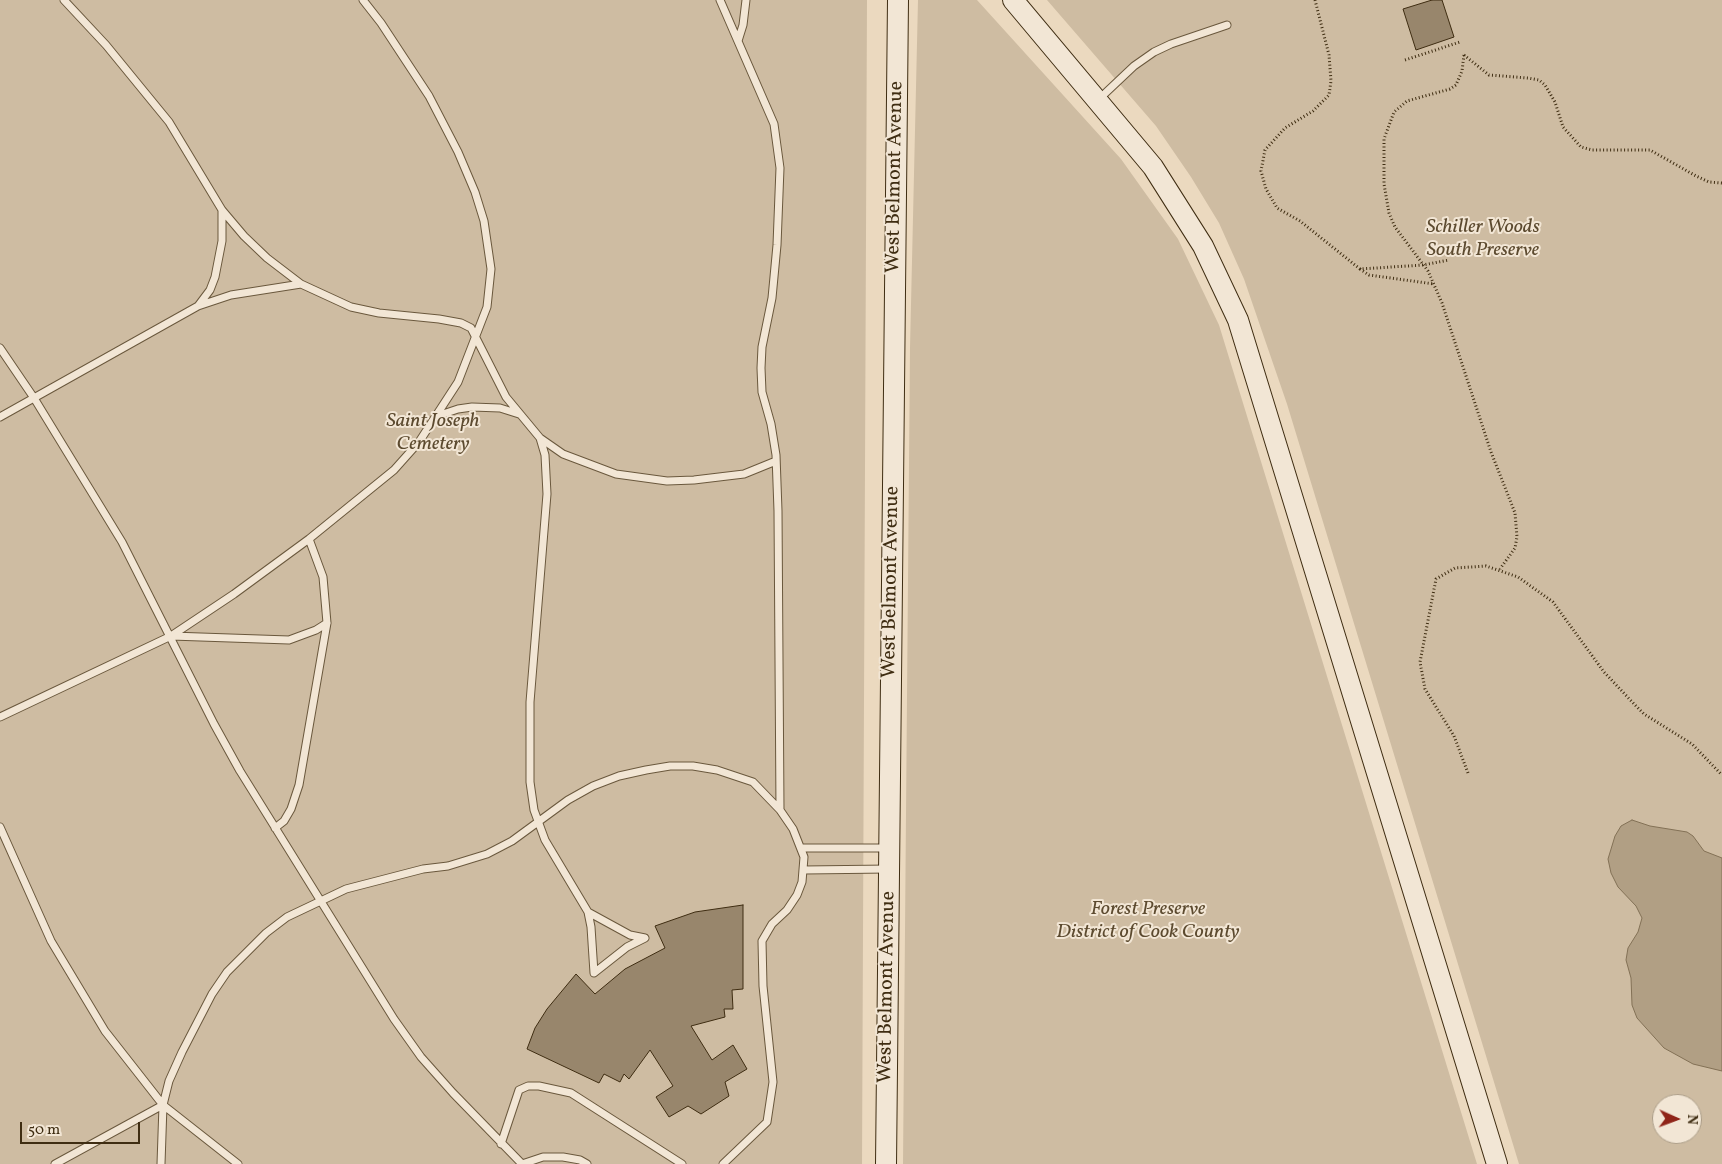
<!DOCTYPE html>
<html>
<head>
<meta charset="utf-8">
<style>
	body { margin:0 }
	#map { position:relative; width:1722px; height:1164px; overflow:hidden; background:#ebd9bf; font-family:Vollkorn,serif }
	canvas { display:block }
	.north { position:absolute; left:1652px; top:1094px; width:50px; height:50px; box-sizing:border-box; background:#f2e6d5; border:1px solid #aa9c87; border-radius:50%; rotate:92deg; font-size:14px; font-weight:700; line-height:20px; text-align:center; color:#3f2d12 }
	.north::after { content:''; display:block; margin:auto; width:18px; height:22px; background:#8f2418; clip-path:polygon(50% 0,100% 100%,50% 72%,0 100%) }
	.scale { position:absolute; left:20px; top:1122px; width:120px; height:22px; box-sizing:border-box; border:2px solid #3f2d12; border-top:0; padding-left:6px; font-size:15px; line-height:18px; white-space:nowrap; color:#3f2d12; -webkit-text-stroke:4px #f2e6d5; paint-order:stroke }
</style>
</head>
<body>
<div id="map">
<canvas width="1722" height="1164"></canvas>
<div class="north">N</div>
<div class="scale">50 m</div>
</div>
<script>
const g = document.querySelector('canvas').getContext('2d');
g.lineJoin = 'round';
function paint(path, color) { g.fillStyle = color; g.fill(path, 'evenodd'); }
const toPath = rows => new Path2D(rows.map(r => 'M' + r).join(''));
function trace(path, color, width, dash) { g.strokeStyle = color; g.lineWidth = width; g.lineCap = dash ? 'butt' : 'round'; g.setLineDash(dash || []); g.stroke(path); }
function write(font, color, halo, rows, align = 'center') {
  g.font = font + ' Vollkorn,serif'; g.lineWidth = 4; g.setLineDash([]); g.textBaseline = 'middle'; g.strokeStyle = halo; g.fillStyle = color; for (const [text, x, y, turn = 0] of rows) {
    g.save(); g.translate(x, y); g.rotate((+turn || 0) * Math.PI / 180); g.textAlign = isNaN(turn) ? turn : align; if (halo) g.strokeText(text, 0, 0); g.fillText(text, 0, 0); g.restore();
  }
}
const green = toPath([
	[0,0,867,0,862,1164,0,1164],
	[918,0,977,0,1121,159,1178,239,1219,325,1477,1164,903,1164,910,348],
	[1047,0,1722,0,1722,1164,1519,1164,1287,404,1244,279,1219,223,1191,177,1156,126],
	[1662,1104,1692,1104,1692,1134,1662,1134]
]);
const water = toPath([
	[1632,820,1650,826,1687,832,1693,836,1704,851,1722,858,1722,1071,1693,1064,1664,1048,1637,1018,1632,1005,1631,978,1626,960,1628,948,1638,932,1642,918,1636,906,1618,887,1611,873,1608,859,1615,836,1621,826,1632,820]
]);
const building = toPath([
	[1432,0,1442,0,1454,37,1416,50,1403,9,1432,0],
	[743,905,743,989,732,990,733,1009,724,1009,725,1017,691,1026,712,1060,733,1045,747,1069,725,1082,729,1096,701,1114,688,1106,669,1117,656,1097,673,1086,650,1050,629,1079,624,1074,620,1082,604,1074,599,1083,527,1049,535,1028,547,1009,576,974,595,994,625,969,665,948,655,926,695,912,743,905]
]);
const path = toPath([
	[1315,0,1329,55,1331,81,1329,95,1313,111,1285,128,1265,150,1261,171,1266,189,1277,208,1300,221,1360,269,1423,265,1449,260],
	[1464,55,1462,71,1456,85,1450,89,1407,101,1394,112,1384,139,1384,184,1389,213,1395,227,1428,271,1442,303,1491,452,1515,513,1517,537,1515,548,1500,569],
	[1464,55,1489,75,1528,78,1539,80,1545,85,1555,102,1563,127,1581,147,1592,150,1650,150,1696,176,1709,182,1722,183],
	[1405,60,1460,42],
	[1360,269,1369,275,1434,284],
	[1468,773,1454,736,1425,689,1420,662,1436,579,1455,568,1486,566,1518,577,1553,602,1604,672,1636,706,1644,714,1692,744,1722,775]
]);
const service = toPath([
	[64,0,106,45,169,122,222,210,244,236,267,258,301,284,351,307,379,313,439,319,461,323,471,328,506,397,540,438,563,454,616,474,667,481,694,480,744,474,776,461],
	[720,0,774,124,780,168,777,245,772,298,762,347,761,368,762,392,771,424,776,455,778,511,780,810],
	[738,41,743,25,746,0],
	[1098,100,1134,66,1154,52,1171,44,1227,25],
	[198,306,210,290,215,277,222,241,222,210],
	[0,348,34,398,122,542,214,724,240,771,394,1019,421,1057,453,1093,522,1164],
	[437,416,458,409,472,407,500,408,519,414],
	[0,417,198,306,231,295,301,284],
	[540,438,545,455,547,494,530,702,530,782,534,810,545,840,588,912,591,927,594,973,627,947,645,938,630,935,588,912],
	[171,636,289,640,316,630,327,623],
	[0,717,171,636,234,594,309,539,394,470,419,442,458,382,487,307,491,269,484,221,475,192,458,152,429,96,381,23,363,0],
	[0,827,51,941,105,1031,163,1105,238,1164],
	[275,828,284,821,291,809,299,785,327,623,323,577,309,539],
	[802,848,887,848],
	[804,870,889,869],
	[501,1144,519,1090,528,1086,539,1086,571,1093,682,1164],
	[55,1164,163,1105],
	[161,1164,163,1105,169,1081,182,1052,212,994,227,972,266,933,287,917,346,889,423,869,448,866,487,854,512,841,568,800,593,786,619,776,646,770,670,766,693,766,717,770,753,782,780,810,793,829,804,857,802,882,797,895,787,910,772,924,762,941,763,986,773,1082,767,1122,723,1164],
	[522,1164,543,1157,563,1157,580,1160,587,1164]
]);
const secondary = toPath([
	[1013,0,1153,167,1203,246,1238,320,1497,1164],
	[886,1164,898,0]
]);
const streetNames = [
	["West Belmont Avenue",896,177,-89],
	["West Belmont Avenue",892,582,-89],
	["West Belmont Avenue",888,987,-89]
];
const parkNames = [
	["Schiller Woods",1483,228],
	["South Preserve",1483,251],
	["Saint Joseph",433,422],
	["Cemetery",433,445],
	["Forest Preserve",1148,910],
	["District of Cook County",1148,933]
];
paint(green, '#cebca2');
paint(water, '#b19f84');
trace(water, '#837156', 1);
paint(building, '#98866c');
trace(building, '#3f2d12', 1);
trace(service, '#6a583d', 9);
trace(secondary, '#3f2d12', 22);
trace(path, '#3f2d12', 3, [1, 2.5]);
trace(service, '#f2e6d5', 7);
trace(secondary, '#f2e6d5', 20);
write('20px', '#3f2d12', '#f2e6d5', streetNames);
write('italic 20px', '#5c4a2f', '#f2e6d5', parkNames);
</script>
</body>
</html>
